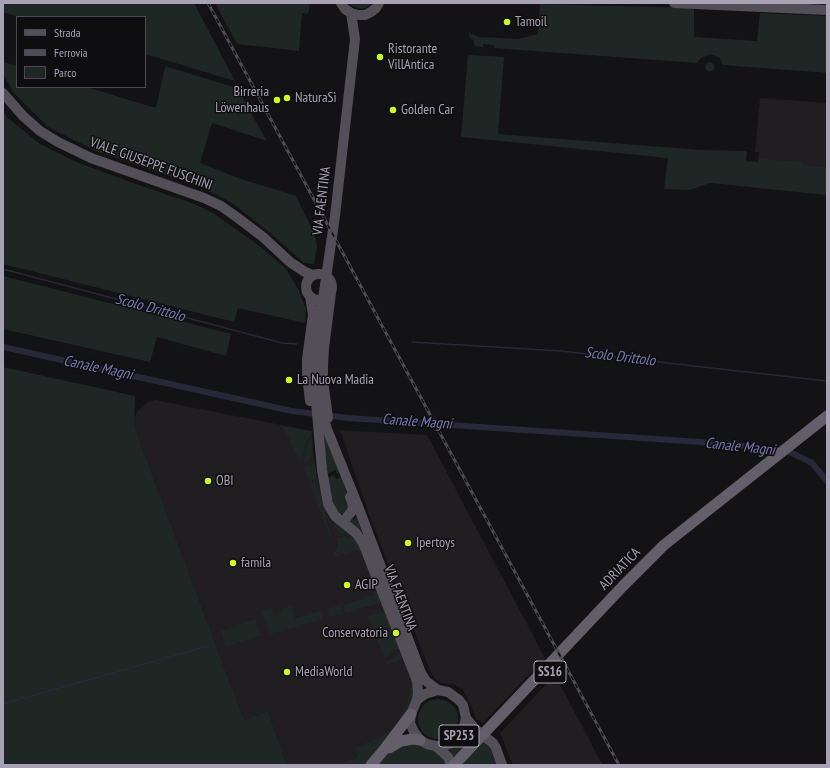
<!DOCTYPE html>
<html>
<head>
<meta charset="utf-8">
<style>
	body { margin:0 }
	#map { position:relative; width:830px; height:768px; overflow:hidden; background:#131214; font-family:"PT Sans Narrow",sans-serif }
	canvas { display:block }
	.frame { position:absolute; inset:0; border:4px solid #a7a3b5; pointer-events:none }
	.legend { position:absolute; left:16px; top:16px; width:130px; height:72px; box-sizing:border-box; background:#0e0d0f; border:1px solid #4b4951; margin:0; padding:5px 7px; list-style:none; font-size:12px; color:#a7a3b5 }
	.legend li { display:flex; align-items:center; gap:8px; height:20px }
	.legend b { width:20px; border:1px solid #4b4951 }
</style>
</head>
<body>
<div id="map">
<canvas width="830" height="768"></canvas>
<div class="frame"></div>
<ul class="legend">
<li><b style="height:5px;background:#524f58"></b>Strada</li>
<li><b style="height:5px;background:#4e4c54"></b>Ferrovia</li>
<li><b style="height:11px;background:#1e2724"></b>Parco</li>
</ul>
</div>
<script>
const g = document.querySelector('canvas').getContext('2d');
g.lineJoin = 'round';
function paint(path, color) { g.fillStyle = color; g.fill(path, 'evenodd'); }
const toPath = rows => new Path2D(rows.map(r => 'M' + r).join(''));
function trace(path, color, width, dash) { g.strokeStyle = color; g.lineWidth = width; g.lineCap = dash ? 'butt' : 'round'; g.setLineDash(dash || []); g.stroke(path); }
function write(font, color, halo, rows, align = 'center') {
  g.font = font + ' "PT Sans Narrow",sans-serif'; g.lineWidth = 3; g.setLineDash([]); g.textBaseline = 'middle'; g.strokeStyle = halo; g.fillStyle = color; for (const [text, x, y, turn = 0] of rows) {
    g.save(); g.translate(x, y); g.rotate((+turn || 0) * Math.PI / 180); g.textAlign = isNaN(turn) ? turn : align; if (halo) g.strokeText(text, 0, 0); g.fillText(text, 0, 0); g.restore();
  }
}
const built = toPath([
	[760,98,827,103,827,167,758,162,759,152,755,152],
	[155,400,312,431,313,453,320,488,331,517,352,532,365,550,411,674,410,692,406,707,393,731,391,729,381,736,356,748,358,757,336,765,287,765,268,711,244,720,134,426,134,418,137,412,147,402],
	[340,430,427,435,545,658,483,723,476,719,472,708,463,689,452,684,441,683,434,678,428,666,371,520],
	[555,675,602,764,513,765,500,733]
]);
const green = toPath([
	[3,3,194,3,235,81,145,54,145,17,19,17,3,12],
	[215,3,310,3,308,14,302,13,299,51,237,44],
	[349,3,372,3,366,8,361,9,352,6],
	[540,4,694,8,694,37,757,41,760,13,827,16,827,73,723,65,720,58,711,54,701,58,697,63,494,48,494,45,483,44,483,47,475,46,474,41,469,37,469,33,479,37,518,39,538,34],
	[468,55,504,57,498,134,700,150,747,151,746,161,758,162,758,159,803,162,803,165,827,167,827,195,710,183,689,190,664,189,668,158,461,137],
	[3,62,17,66,17,87,86,87,156,108,165,66,233,87,239,92,267,141,212,123,200,163,241,179,296,196,314,233,317,246,314,264,304,263,268,231,232,203,201,187,96,151,48,127,14,93,3,74],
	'705.5 67a4.5 4.5 0 1 1 9 0a4.5 4.5 0 1 1-9 0Z',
	[3,111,8,118,40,144,74,161,130,182,192,203,213,213,261,247,286,269,298,289,306,309,305,323,238,308,234,322,3,264],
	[3,276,231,334,226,356,157,337,150,362,3,329],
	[3,367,135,396,134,426,244,720,268,711,287,765,3,765],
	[321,418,340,473,337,474,336,470,326,474],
	[281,426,311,431,310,436,305,444,302,462,298,459,287,434],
	[312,437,313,454,309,460,304,463,307,444],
	[315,463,316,476,315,479,309,481,304,467,310,466],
	[334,475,336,479,341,477,349,499,347,513,343,514,339,514,334,506,329,490,327,478],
	[316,482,319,493,322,495,325,506,327,525,332,537,330,537,310,484],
	[358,514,367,542,355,526,348,521,354,519],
	[333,519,343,529,346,533,338,535],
	[345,536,348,539,351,537,355,541,359,542,362,551,359,553,357,550,334,557,334,555,338,546,338,538],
	[374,591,379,593,383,602,345,613,343,605,374,595],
	[291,605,295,618,321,611,323,619,270,634,261,611,271,607,274,615,281,613,280,610],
	[341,605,343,614,329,617,327,609],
	[381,612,386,615,399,649,394,650,389,656,384,658,368,616],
	[255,619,261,636,226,646,221,631],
	[396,655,402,655,405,658,386,665,386,663,394,658],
	[411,674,415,687,415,695,405,715,380,750,365,765,336,765,358,757,355,748,381,736,391,729,393,730,406,707,410,692],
	'418 719a20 20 0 1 1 40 0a20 20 0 1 1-40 0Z',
	[468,727,491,746,498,765,457,765,447,748],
	[409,741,436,750,449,765,375,765,388,752]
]);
const stream = toPath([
	[3,269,282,343,297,344],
	[412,342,561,351,827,381],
	[3,704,208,646]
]);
const canal = toPath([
	[3,347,292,411,348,418,730,444,790,452,812,463,827,481]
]);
const major = toPath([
	[341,3,345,9,351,13,358,15,365,15,371,12,376,8,379,3],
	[674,3,827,10],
	[351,13,355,39,335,216,316,347,315,367,316,402,322,470,328,504,335,516,356,533,363,543,417,681,418,693,417,700,411,714,410,723,414,732,420,740,427,744,436,746,443,746,451,743,457,739,462,733,466,718,463,705,459,700,448,692,438,690,425,694,417,700],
	[3,93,23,116,40,131,58,142,91,158,204,198,221,206,238,218,263,237,290,262,305,272,313,275],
	'306 287a13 13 0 1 1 26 0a13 13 0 1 1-26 0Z',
	[310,401,307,375,307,359,313,315,310,296],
	[322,412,327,429,358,506,421,673,426,681,438,690],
	[328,418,323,381,323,366,324,348,331,293],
	[347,517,352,511,353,505,350,497],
	[466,718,475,729,493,743,496,748,502,765],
	[436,746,448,757,451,765]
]);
const highway = toPath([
	[389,748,401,741,413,739,420,740],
	[371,765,383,751,411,714],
	[454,765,623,586,664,545,827,416]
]);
const rail = toPath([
	[208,3,619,765]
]);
const markers = [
	[507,22,4,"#cdf925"],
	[380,57,4,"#cdf925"],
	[287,98,4,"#cdf925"],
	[277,100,4,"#cdf925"],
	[393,110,4,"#cdf925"],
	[289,380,4,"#cdf925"],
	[208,481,4,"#cdf925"],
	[408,543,4,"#cdf925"],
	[233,563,4,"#cdf925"],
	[347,585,4,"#cdf925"],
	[396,633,4,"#cdf925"],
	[287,672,4,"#cdf925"]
];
const shields = [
	[550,672,32],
	[459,736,40]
];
const shieldNames = [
	["SS16",550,672],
	["SP253",459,736]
];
const poiNames = [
	["Tamoil",515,22],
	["Ristorante",388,49],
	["VillAntica",388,65],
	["Birreria",269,92,"right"],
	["Löwenhaus",269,108,"right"],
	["NaturaSì",295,98],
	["Golden Car",401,110],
	["La Nuova Madia",297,380],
	["OBI",216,481],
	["Ipertoys",416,543],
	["famila",241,563],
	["AGIP",355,585],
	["Conservatoria",388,633,"right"],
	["MediaWorld",295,672]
];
const streetNames = [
	["VIALE GIUSEPPE FUSCHINI",151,164,20],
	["VIA FAENTINA",322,201,-83],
	["ADRIATICA",620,569,-46],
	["VIA FAENTINA",400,598,69]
];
const waterNames = [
	["Scolo Drittolo",150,308,15],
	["Scolo Drittolo",620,357,7],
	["Canale Magni",98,368,12],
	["Canale Magni",417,422,4],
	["Canale Magni",740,447,6]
];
paint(built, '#201e21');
paint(green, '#1e2724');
trace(stream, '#282838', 1.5);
trace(canal, '#282838', 6);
trace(major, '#524f58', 10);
trace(highway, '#625f6a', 11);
trace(rail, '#4e4c54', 3);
trace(rail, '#0e0d0f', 1.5, [4.5]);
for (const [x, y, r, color] of markers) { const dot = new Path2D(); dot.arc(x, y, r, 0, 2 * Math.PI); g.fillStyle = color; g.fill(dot); trace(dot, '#0e0d0f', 1.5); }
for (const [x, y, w] of shields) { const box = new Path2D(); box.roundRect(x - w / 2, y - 11, w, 22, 3); g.fillStyle = '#0e0d0f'; g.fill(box); trace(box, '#a7a3b5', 1); }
write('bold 13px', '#a7a3b5', null, shieldNames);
write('14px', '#a7a3b5', '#0e0d0f', poiNames, 'left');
write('14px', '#a7a3b5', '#0e0d0f', streetNames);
write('italic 15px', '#7978b2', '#0e0d0f', waterNames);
</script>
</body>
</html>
